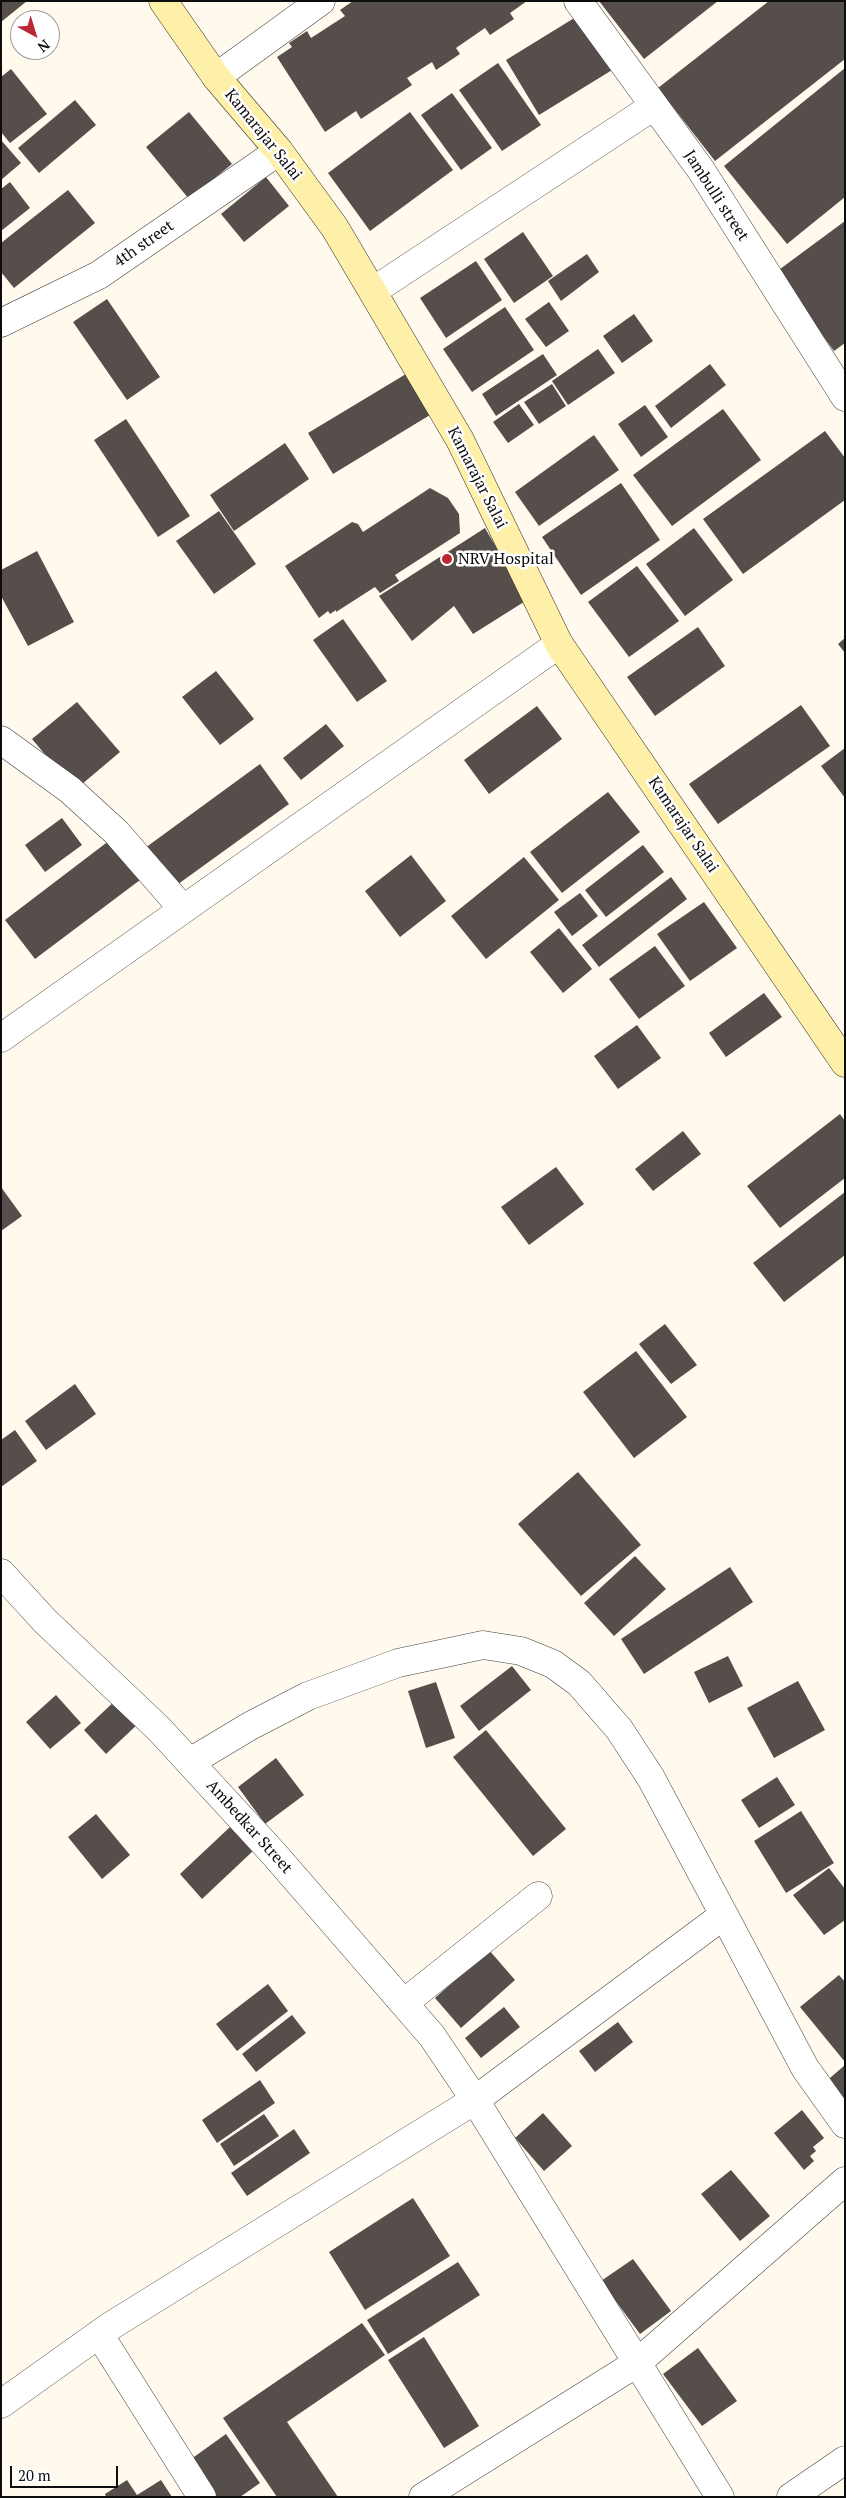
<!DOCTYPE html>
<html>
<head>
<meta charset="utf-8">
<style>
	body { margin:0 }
	#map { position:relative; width:846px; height:2498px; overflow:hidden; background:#fffaed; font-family:"PT Serif",serif }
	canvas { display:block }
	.frame { position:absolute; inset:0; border:2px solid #0d0d0d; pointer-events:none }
	.north { position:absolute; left:10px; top:10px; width:50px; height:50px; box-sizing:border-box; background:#fff; border:1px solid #9e9e9e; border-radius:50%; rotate:141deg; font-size:14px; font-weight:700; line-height:20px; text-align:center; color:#0d0d0d }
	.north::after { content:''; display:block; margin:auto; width:18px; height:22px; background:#bc2736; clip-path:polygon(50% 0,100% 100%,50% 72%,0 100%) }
	.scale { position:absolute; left:10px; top:2466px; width:108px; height:22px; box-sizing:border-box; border:2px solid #0d0d0d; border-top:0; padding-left:6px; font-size:15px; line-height:18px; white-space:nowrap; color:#0d0d0d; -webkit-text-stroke:4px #fff; paint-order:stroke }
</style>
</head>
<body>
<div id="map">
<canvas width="846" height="2498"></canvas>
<div class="frame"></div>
<div class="north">N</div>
<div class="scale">20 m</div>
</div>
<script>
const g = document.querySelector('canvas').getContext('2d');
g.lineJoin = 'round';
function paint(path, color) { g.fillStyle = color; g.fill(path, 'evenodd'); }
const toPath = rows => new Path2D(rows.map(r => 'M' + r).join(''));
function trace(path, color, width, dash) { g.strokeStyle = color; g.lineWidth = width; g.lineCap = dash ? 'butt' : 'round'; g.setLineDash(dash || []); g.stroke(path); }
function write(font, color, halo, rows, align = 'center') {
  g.font = font + ' "PT Serif",serif'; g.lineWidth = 5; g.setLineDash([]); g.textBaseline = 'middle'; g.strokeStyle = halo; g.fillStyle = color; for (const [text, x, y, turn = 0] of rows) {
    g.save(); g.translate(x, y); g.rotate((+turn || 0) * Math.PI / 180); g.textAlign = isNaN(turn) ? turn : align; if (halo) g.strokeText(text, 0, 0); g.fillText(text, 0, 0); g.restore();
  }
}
const building = toPath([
	[1,1,27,1,1,22],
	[353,1,527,1,510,13,514,19,490,35,485,28,456,48,460,54,436,70,432,62,407,78,412,85,361,119,356,111,325,132,277,57,292,47,289,43,307,31,311,38,345,16,340,10],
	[599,1,718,1,644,59],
	[769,1,845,1,845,59,715,161,658,88],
	[584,12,617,67,539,115,506,60],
	[498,63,541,125,502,151,459,90],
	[845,68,845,197,787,244,724,166],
	[11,69,47,114,10,143,1,132,1,77],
	[452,93,492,148,461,170,421,115],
	[75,100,96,125,39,173,18,148],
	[189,112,232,164,189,199,146,147],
	[410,112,453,170,370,231,328,173],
	[1,140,21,163,1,180],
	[266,177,289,206,244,242,221,214],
	[10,182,30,208,1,231,1,189],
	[68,190,95,223,14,288,1,272,1,243],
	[845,221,845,343,834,351,776,272],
	[523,232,553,276,514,303,484,259],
	[587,254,599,272,561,301,548,281],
	[476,261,502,300,446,338,420,298],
	[107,299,160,377,127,400,73,322],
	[549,302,569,331,546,347,525,319],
	[505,307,534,350,472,392,443,349],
	[634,314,653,341,622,363,603,336],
	[598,349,615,373,568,405,552,381],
	[543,354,557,375,496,416,482,394],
	[710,364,726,385,671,428,655,406],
	[406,374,430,415,333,474,308,433],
	[552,384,566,406,539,424,524,402],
	[519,404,534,425,508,443,493,422],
	[645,405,668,437,641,457,618,424],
	[723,409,761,460,672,526,633,475],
	[126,419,190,516,158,537,94,440],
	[825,431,845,458,845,500,743,574,703,519],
	[594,435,619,470,539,526,515,492],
	[285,443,309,479,234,531,210,495],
	[621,483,660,540,581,595,542,537],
	[430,488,448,498,459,514,460,533,395,575,399,581,380,593,375,587,336,612,336,610,330,614,328,611,319,618,285,566,352,522,358,524,363,532],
	[219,511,256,564,214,594,176,541],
	[485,528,527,600,473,634,454,606,412,641,379,596],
	[694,528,733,580,685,616,646,564],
	[37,551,74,622,28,646,1,596,1,570],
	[637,566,679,621,629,657,588,602],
	[343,619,387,681,357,702,313,640],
	[698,627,725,666,655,716,627,677],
	[845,638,845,653,838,644],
	[216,671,254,719,220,745,182,697],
	[77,702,120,752,75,790,32,739],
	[801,705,830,746,718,824,689,784],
	[537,706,562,739,489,794,464,760],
	[326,724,344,746,301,780,283,758],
	[845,748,845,798,821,766],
	[260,764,289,804,174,887,145,848],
	[608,792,640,832,562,893,530,852],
	[62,818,82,845,45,872,25,845],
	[110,840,140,880,35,959,5,920],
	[643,845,664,872,606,917,585,890],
	[411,855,446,901,400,937,365,891],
	[524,857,559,900,486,959,451,916],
	[671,877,687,899,599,967,582,945],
	[580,893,598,916,572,936,554,912],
	[704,902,737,948,690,981,657,934],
	[559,928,592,969,563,993,530,952],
	[655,946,685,986,639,1019,609,979],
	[764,993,782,1017,726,1057,709,1033],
	[637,1025,661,1058,618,1089,594,1056],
	[840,1114,845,1121,845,1178,780,1228,747,1186],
	[683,1131,701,1154,653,1191,635,1169],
	[556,1167,584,1204,529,1245,501,1207],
	[1,1187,22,1216,1,1231],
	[845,1192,845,1255,784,1302,753,1263],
	[665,1324,697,1365,671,1384,639,1344],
	[636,1351,687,1417,634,1458,583,1392],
	[75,1384,96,1414,46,1450,25,1421],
	[15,1430,37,1461,1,1487,1,1440],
	[578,1472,641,1545,581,1596,518,1524],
	[635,1556,666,1589,614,1636,584,1603],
	[730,1567,753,1602,644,1674,621,1639],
	[728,1656,743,1686,709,1703,694,1672],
	[512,1666,531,1690,479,1731,460,1706],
	[798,1681,825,1730,774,1758,747,1708],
	[436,1682,455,1738,426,1748,408,1691],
	[56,1695,81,1723,50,1749,26,1722],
	[118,1698,140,1722,106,1754,84,1730],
	[486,1730,566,1829,533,1856,453,1757],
	[276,1758,304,1795,265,1824,238,1787],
	[777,1777,795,1805,759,1828,741,1800],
	[801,1811,834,1863,786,1893,754,1841],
	[96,1814,130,1855,102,1879,68,1837],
	[230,1827,253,1851,202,1899,180,1874],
	[829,1868,845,1889,845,1920,824,1935,793,1895],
	[489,1950,515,1980,461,2028,435,1998],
	[839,1975,845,1982,845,2062,800,2007],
	[268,1984,288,2011,237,2051,216,2024],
	[504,2007,520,2027,481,2058,465,2038],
	[292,2015,306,2033,256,2072,242,2054],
	[618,2022,633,2042,595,2072,579,2051],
	[845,2065,845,2109,823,2084],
	[260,2080,275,2103,217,2143,202,2120],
	[802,2110,824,2138,813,2147,816,2151,810,2156,814,2161,804,2170,774,2133],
	[543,2113,572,2146,544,2171,515,2138],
	[264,2114,279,2136,234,2166,220,2144],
	[294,2129,310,2153,247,2196,231,2173],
	[731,2170,770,2216,740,2241,701,2194],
	[413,2198,450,2256,365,2310,329,2252],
	[633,2259,671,2311,640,2334,601,2281],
	[458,2262,480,2295,388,2354,367,2320],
	[362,2323,385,2355,287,2422,338,2497,277,2497,223,2418],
	[424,2337,479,2426,444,2448,388,2360],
	[698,2348,737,2401,702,2426,663,2374],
	[226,2434,260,2483,240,2497,211,2497,187,2462],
	[127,2480,137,2495,161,2480,172,2497,106,2497,105,2494]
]);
const street = toPath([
	[578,1,701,170,845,397],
	[216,77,321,1],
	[373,291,654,106],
	[1,323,99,275,279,151],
	[1,740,70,790,116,832,183,909],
	[1,1038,559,644],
	[1,1573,45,1621,159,1729,274,1854,432,2036,475,2100,720,2497],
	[724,1915,805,2068,845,2124],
	[404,2003,538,1896],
	[99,2334,202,2497],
	[1,2404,109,2327,475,2100,724,1915,651,1778,619,1729,579,1683,553,1664,521,1651,483,1645,398,1663,308,1696,250,1726,190,1762],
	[423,2497,637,2363,845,2181],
	[791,2497,845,2460]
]);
const secondary = toPath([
	[163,1,216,77,279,151,335,228,460,440,559,644,845,1063]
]);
const markers = [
	[447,559,6,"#bc2736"]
];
const streetNames = [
	["Kamarajar Salai",263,135,51],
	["Jambulli street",716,196,57],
	["4th street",144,244,-35],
	["Kamarajar Salai",477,478,63],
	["Kamarajar Salai",683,825,56],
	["Ambedkar Street",249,1827,48]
];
const poiNames = [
	["NRV Hospital",458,559]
];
paint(building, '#564e4a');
trace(street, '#404040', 29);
trace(secondary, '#2f2f2f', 29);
trace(street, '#fff', 28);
trace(secondary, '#fef0a9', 28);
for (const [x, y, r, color] of markers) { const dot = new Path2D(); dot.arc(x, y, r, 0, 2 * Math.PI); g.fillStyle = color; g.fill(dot); trace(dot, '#fff', 2); }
write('16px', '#0d0d0d', '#fff', streetNames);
write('16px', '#0d0d0d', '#fff', poiNames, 'left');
</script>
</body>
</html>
